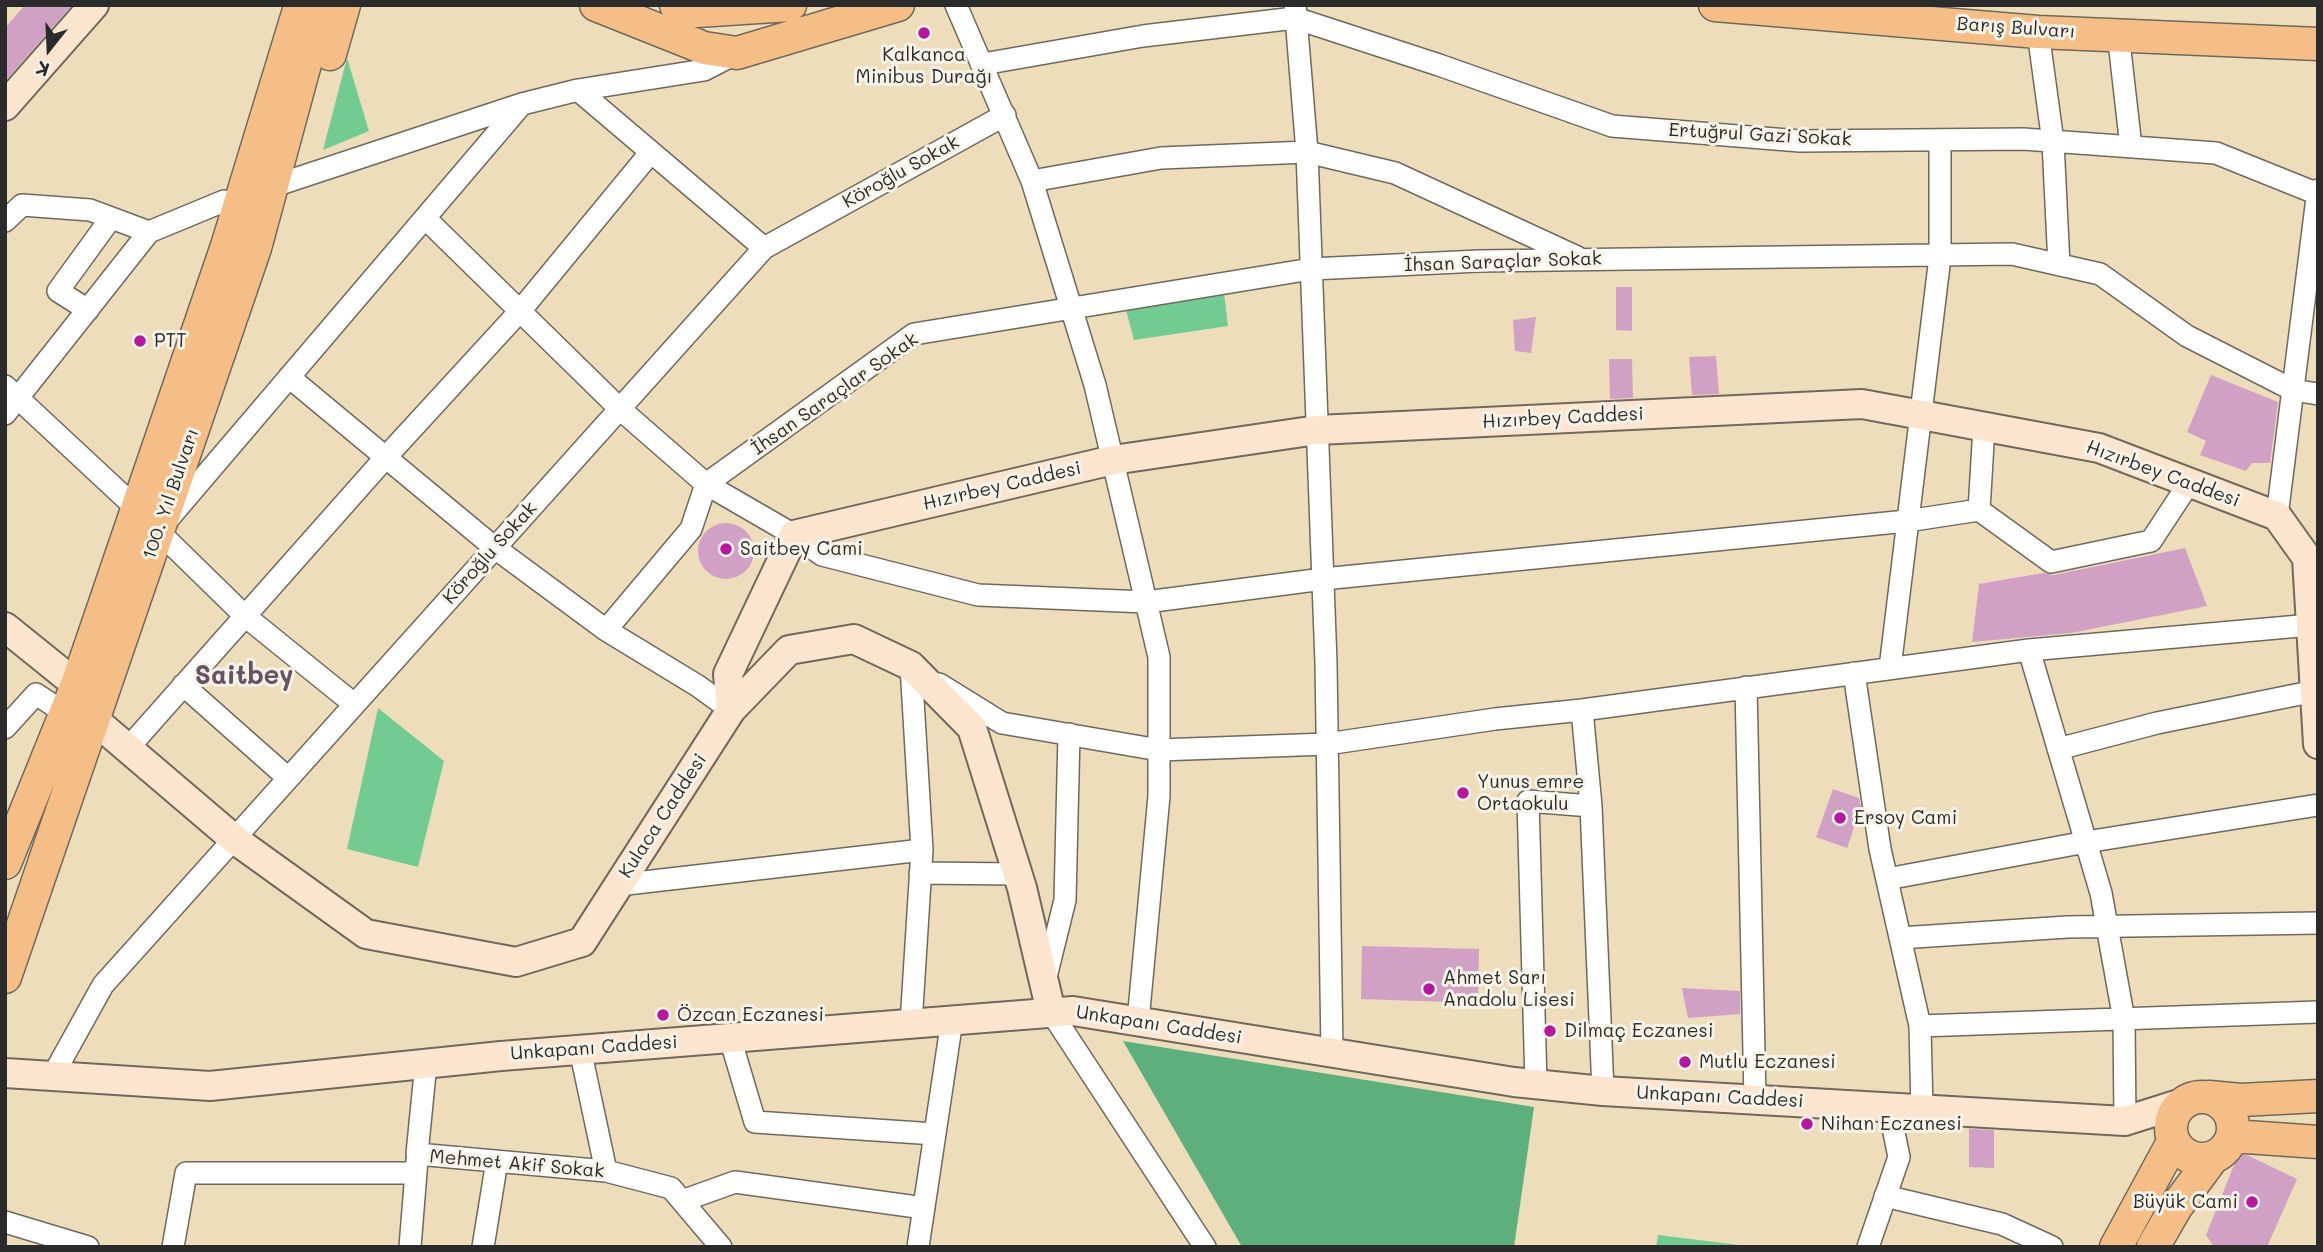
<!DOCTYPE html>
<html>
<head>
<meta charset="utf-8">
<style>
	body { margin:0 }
	#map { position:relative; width:2323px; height:1252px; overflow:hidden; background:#eeddba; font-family:Mali,sans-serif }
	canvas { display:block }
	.frame { position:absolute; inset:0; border:7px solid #2b2b2b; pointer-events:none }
	.north { position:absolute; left:14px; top:14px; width:70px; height:70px; -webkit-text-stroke:5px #f7f3e8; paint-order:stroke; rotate:198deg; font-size:19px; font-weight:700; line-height:28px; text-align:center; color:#2b2b2b }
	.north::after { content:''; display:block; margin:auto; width:24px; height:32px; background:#2b2b2b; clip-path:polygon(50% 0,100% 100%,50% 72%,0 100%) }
</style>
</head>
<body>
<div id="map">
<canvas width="2323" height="1252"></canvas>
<div class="frame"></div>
<div class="north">K</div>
</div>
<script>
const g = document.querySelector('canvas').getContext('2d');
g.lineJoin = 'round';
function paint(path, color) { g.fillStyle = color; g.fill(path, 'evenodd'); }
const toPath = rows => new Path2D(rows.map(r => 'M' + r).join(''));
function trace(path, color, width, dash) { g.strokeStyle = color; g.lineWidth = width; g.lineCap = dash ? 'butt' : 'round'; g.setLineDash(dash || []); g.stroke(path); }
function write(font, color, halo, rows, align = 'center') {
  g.font = font + ' Mali,sans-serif'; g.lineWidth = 6; g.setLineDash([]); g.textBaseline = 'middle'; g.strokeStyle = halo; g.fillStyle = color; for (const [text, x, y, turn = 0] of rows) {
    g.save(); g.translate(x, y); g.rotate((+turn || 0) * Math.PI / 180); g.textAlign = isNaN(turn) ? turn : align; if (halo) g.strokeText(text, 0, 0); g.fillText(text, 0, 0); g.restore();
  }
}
const green = toPath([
	[347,58,369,131,323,150],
	[1224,293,1228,326,1134,340,1126,310],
	[378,708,444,761,418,867,347,849],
	[1658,1235,1755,1247,1656,1247]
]);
const forest = toPath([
	[1123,1041,1534,1107,1514,1247,1242,1247]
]);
const building = toPath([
	[25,5,72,5,5,81,5,28],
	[1616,287,1632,287,1632,331,1616,330],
	[1536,317,1531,353,1515,351,1513,320],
	[1716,356,1719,394,1692,395,1689,357],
	[1609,359,1632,359,1633,398,1610,399],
	[2211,375,2278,402,2270,463,2252,463,2246,471,2200,455,2206,441,2187,432],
	'698 551a28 28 0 1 1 56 0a28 28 0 1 1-56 0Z',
	[2185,548,2207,606,2071,633,1972,642,1979,584,2043,573,2054,575],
	[1833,789,1859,798,1861,807,1847,848,1816,837],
	[1362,946,1479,949,1478,1003,1361,999],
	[1682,988,1740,991,1740,1014,1688,1018],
	[1969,1129,1994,1130,1994,1168,1969,1167],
	[2238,1155,2247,1155,2297,1179,2267,1247,2214,1247,2206,1235]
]);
const street = toPath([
	[956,5,1032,181,1095,385,1159,657,1159,796,1138,1021],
	[1295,5,1307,152,1326,663,1332,1052],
	[2038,32,2053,142,2059,265],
	[2118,33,2131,147],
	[983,64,1143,36,1295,18,1439,65,1612,126,1800,141,2023,139,2216,153,2318,194],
	[578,90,764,248],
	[1032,181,1161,158,1307,152,1395,173,1577,257],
	[283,183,522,104,578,90,704,70,737,53],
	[425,218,620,409,706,484,794,535,822,555,978,595,1146,602,1323,579,1907,521,1979,510],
	[5,221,22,205,90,210,149,232],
	[88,310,58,291,111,218],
	[289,377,495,548,606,630,698,686,731,710],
	[5,386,136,508],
	[5,414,149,232,224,201],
	[1984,427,1979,510,2051,562,2151,541,2189,483],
	[706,484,914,334,1311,269,1479,261,2012,254,2100,274,2187,336,2293,390,2318,394],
	[2277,516,2318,190],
	[606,630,691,529,706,484],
	[911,666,922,850],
	[1890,668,1940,257,1940,140],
	[1854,673,1880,849,1920,1026],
	[939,684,1002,723,1159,750,1327,744,1495,719,1582,710,2029,650],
	[183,685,288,778],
	[1746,687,1755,1099],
	[354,704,245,616,158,531,522,104],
	[1582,710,1591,806,1603,1091],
	[5,728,36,694,65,713],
	[129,747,386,457,520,311,651,152],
	[2058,749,2157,723,2315,691],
	[920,873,1018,874],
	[1887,879,2086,842,2318,805],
	[618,885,922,850,911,1024],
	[1900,938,2067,927,2318,923],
	[1045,981,1065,900,1069,734],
	[1051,1012,1205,1247],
	[730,1038,755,1122,935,1134],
	[580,1049,606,1171],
	[426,1063,417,1154,606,1171,671,1188,721,1247],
	[52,1077,103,985,764,248,1005,115],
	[1536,1083,1528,801,1591,806],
	[1922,1111,1920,1026,2318,1012],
	[2125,1121,2124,1020,2101,893,2029,650,2311,625],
	[1885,1196,2002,1224,2052,1247],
	[682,1201,735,1182,924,1208],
	[5,1222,88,1247],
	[173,1247,186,1173,416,1173],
	[410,1247,417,1160],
	[483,1247,497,1161],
	[918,1247,952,1020],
	[1868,1247,1899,1157,1889,1108]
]);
const secondary = toPath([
	[5,106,94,5],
	[5,627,77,685],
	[731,710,728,674,794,535,1113,460,1317,430,1862,404,2099,448,2277,516,2307,558,2318,744],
	[92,718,234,839,366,934,516,962,582,942,731,710,789,650,854,639,911,666,972,728,1022,888,1051,1012],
	[5,1073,210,1086,501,1056,1073,1011,1514,1082,1603,1091,2125,1121,2182,1103]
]);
const primary = toPath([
	[596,5,704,48,737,53,898,5],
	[676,5,697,11,790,5],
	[1715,5,2038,32,2318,44],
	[330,54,344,5],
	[5,863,77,685,227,246,299,10],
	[5,977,255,248,321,5],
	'2171 1128a31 31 0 1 1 62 0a31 31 0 1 1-62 0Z',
	[2209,1097,2241,1100,2318,1096],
	[2232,1136,2318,1142],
	[2116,1247,2173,1142],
	[2153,1247,2176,1207,2213,1157]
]);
const markers = [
	[924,33,7,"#b5179e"],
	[140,341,7,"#b5179e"],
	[726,549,7,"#b5179e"],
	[1463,793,7,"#b5179e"],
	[1840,818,7,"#b5179e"],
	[1429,989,7,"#b5179e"],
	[663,1015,7,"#b5179e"],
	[1550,1031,7,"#b5179e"],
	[1685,1062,7,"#b5179e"],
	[1807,1124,7,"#b5179e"],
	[2252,1202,7,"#b5179e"]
];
const streetNames = [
	["Barış Bulvarı",2016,28,4],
	["Ertuğrul Gazi Sokak",1760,135,3],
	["Köroğlu Sokak",901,172,-29],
	["İhsan Saraçlar Sokak",1503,262,-2],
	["İhsan Saraçlar Sokak",835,394,-35],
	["Hızırbey Caddesi",1563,418,-3],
	["Hızırbey Caddesi",2163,474,20],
	["Hızırbey Caddesi",1002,486,-13],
	["100. Yıl Bulvarı",171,494,-71],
	["Köroğlu Sokak",490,553,-48],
	["Kulaca Caddesi",663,816,-57],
	["Unkapanı Caddesi",1159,1025,9],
	["Unkapanı Caddesi",594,1048,-4],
	["Unkapanı Caddesi",1720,1097,3],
	["Mehmet Akif Sokak",517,1164,5]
];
const poiNames = [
	["Kalkanca",924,55,"center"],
	["Minibus Durağı",924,77,"center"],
	["PTT",154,341],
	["Saitbey Cami",740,549],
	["Yunus emre",1477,782],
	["Ortaokulu",1477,804],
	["Ersoy Cami",1854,818],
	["Ahmet Sarı",1443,978],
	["Anadolu Lisesi",1443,1000],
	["Özcan Eczanesi",677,1015],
	["Dilmaç Eczanesi",1564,1031],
	["Mutlu Eczanesi",1699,1062],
	["Nihan Eczanesi",1821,1124],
	["Büyük Cami",2238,1202,"right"]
];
const districtNames = [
	["Saitbey",244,676]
];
paint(green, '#72cb91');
paint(forest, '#5daf7b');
paint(building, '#d0a1c5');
trace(street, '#6f695d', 24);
trace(secondary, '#6f695d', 32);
trace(primary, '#6f695d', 35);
trace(street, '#fff', 21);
trace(secondary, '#fbe5cf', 28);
trace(primary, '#f6be87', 32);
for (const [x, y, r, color] of markers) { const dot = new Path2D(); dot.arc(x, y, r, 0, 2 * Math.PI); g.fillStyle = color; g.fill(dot); trace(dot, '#f7f3e8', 2.5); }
write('19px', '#2b2b2b', '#f7f3e8', streetNames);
write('19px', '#2b2b2b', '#f7f3e8', poiNames, 'left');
write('bold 26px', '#655461', '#f7f3e8', districtNames);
</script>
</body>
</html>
